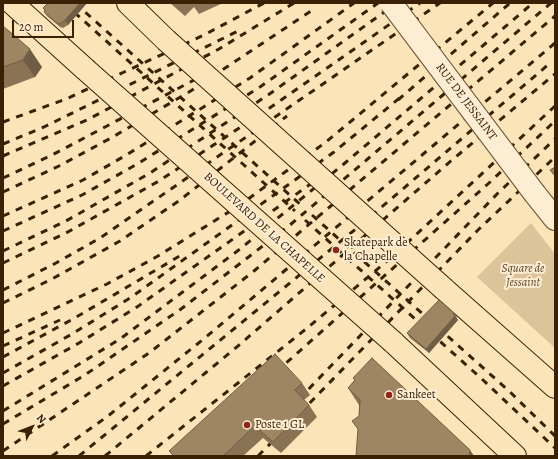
<!DOCTYPE html>
<html>
<head>
<meta charset="utf-8">
<style>
	body { margin:0 }
	#map { position:relative; width:558px; height:459px; overflow:hidden; background:#fce4b9; font-family:Alegreya,serif }
	canvas { display:block }
	.frame { position:absolute; inset:0; border:4px solid #3a2004; pointer-events:none }
	.north { position:absolute; left:12px; top:407px; width:40px; height:40px; -webkit-text-stroke:3px #fdedd2; paint-order:stroke; rotate:48deg; font-size:11px; font-weight:700; line-height:16px; text-align:center; color:#3a2004 }
	.north::after { content:''; display:block; margin:auto; width:14px; height:18px; background:#3a2004; clip-path:polygon(50% 0,100% 100%,50% 72%,0 100%) }
	.scale { position:absolute; left:12px; top:20px; width:62px; height:18px; box-sizing:border-box; border:2px solid #3a2004; border-top:0; padding-left:5px; font-size:12px; line-height:14px; white-space:nowrap; color:#3a2004; -webkit-text-stroke:3px #fdedd2; paint-order:stroke }
</style>
</head>
<body>
<div id="map">
<canvas width="558" height="459"></canvas>
<div class="frame"></div>
<div class="north">N</div>
<div class="scale">20 m</div>
</div>
<script>
const g = document.querySelector('canvas').getContext('2d');
g.lineJoin = 'round';
function paint(path, color) { g.fillStyle = color; g.fill(path, 'evenodd'); }
const toPath = rows => new Path2D(rows.map(r => 'M' + r).join(''));
function trace(path, color, width, dash) { g.strokeStyle = color; g.lineWidth = width; g.lineCap = dash ? 'butt' : 'round'; g.setLineDash(dash || []); g.stroke(path); }
function write(font, color, halo, rows, align = 'center') {
  g.font = font + ' Alegreya,serif'; g.lineWidth = 4; g.setLineDash([]); g.textBaseline = 'middle'; g.strokeStyle = halo; g.fillStyle = color; for (const [text, x, y, turn = 0] of rows) {
    g.save(); g.translate(x, y); g.rotate((+turn || 0) * Math.PI / 180); g.textAlign = isNaN(turn) ? turn : align; if (halo) g.strokeText(text, 0, 0); g.fillText(text, 0, 0); g.restore();
  }
}
const green = toPath([
	[531,223,555,254,555,348,477,277]
]);
const minor = toPath([
	[535,194,555,219]
]);
const major = toPath([
	[12,3,85,69],
	[128,3,166,40],
	[444,289,555,387],
	[393,342,515,456]
]);
const rail = toPath([
	[64,3,295,211],
	[75,3,302,206],
	[398,100,510,3],
	[3,122,66,99,204,35,264,3],
	[3,144,44,127,238,31],
	[3,156,89,119,219,49,294,3],
	[3,178,52,155,213,70],
	[3,192,59,166,111,138,189,92,314,9],
	[312,215,509,391,555,436],
	[3,216,83,180,128,154,250,78,354,3],
	[305,220,483,380,555,448],
	[3,231,82,195,139,163,260,87,378,3],
	[3,251,66,221,150,173,268,95,397,3],
	[3,263,66,233,159,181,277,103,420,3],
	[3,290,56,263,100,238,440,3],
	[3,303,52,279,120,241,180,200,287,116],
	[3,333,107,284,158,256,240,205,326,142,493,3],
	[3,346,60,320],
	[3,357,73,319,183,254],
	[276,372,489,183,555,121],
	[3,373,72,334,130,298,334,152,402,96],
	[3,386,79,343,137,307,312,183],
	[299,399,498,193,555,139],
	[3,411,120,339,240,249,345,163,533,3],
	[300,413,478,230,555,157],
	[3,424,85,375,181,309,290,225,551,3],
	[3,451,149,353,254,271,555,16],
	[52,456,108,416,206,337,555,43],
	[79,456,363,223,549,64],
	[105,456,238,346,452,160,555,74],
	[146,456,306,329,393,256,555,106],
	[258,456,278,436]
]);
const minorBridge = toPath([
	[391,3,535,194]
]);
const majorBridge = toPath([
	[166,40,444,289],
	[85,69,393,342]
]);
const wall = toPath([
	[87,3,68,25,63,28,60,27,47,16,44,12,45,11,43,8],
	[170,3,223,3,199,14,194,7,185,16],
	[3,26,42,67,35,77,3,89],
	[454,313,457,317,456,318,458,320,429,353,410,338,407,333],
	[372,358,359,416,359,405,348,388,355,380],
	[302,383,310,395,304,400,309,405,317,417,281,453,263,438,243,456,173,456,169,451]
]);
const shadedWall = toPath([
	[80,3,87,3,68,25,65,20],
	[30,49,42,67,35,77,23,60],
	[455,316,458,320,429,353,426,349],
	[470,450,474,456,469,456]
]);
const building = toPath([
	[48,3,80,3,65,20,60,24,57,23,44,12,45,10,43,8,48,3],
	[3,26,30,49,23,60,3,67,3,26],
	[555,167,555,176,550,170,555,167],
	[439,300,454,313,453,314,455,316,426,349,407,333,439,300],
	[275,354,302,383,295,390,309,405,273,442,255,426,223,456,174,456,169,451,275,354],
	[372,358,470,450,469,456,356,456,358,429,352,421,359,416,360,400,348,388,355,380,353,378,372,358]
]);
const markers = [
	[336,250,4,"#8f2418"],
	[389,395,4,"#8f2418"],
	[247,425,4,"#8f2418"]
];
const streetNames = [
	["RUE DE JESSAINT",466,102,53],
	["BOULEVARD DE LA CHAPELLE",264,228,42]
];
const poiNames = [
	["Skatepark de",344,243],
	["la Chapelle",344,257],
	["Sankeet",397,395],
	["Poste 1 GL",255,425]
];
const parkNames = [
	["Square de",523,269],
	["Jessaint",523,283]
];
paint(green, '#dbc39a');
trace(minor, '#6a5131', 24);
trace(major, '#3a2004', 24);
trace(minor, '#fdedd2', 22);
trace(major, '#fce4b9', 22);
trace(rail, '#3a2004', 3, [7, 7]);
trace(minorBridge, '#6a5131', 24, []);
trace(majorBridge, '#3a2004', 24, []);
trace(minorBridge, '#fdedd2', 22);
trace(majorBridge, '#fce4b9', 22);
paint(wall, '#897354');
paint(shadedWall, '#6f5e45');
paint(building, '#9f8662');
trace(building, '#6f5e45', 1);
for (const [x, y, r, color] of markers) { const dot = new Path2D(); dot.arc(x, y, r, 0, 2 * Math.PI); g.fillStyle = color; g.fill(dot); trace(dot, '#fdedd2', 1.5); }
write('12px', '#3a2004', '#fdedd2', streetNames);
write('12px', '#3a2004', '#fdedd2', poiNames, 'left');
write('italic 12px', '#62492a', '#fdedd2', parkNames);
</script>
</body>
</html>
